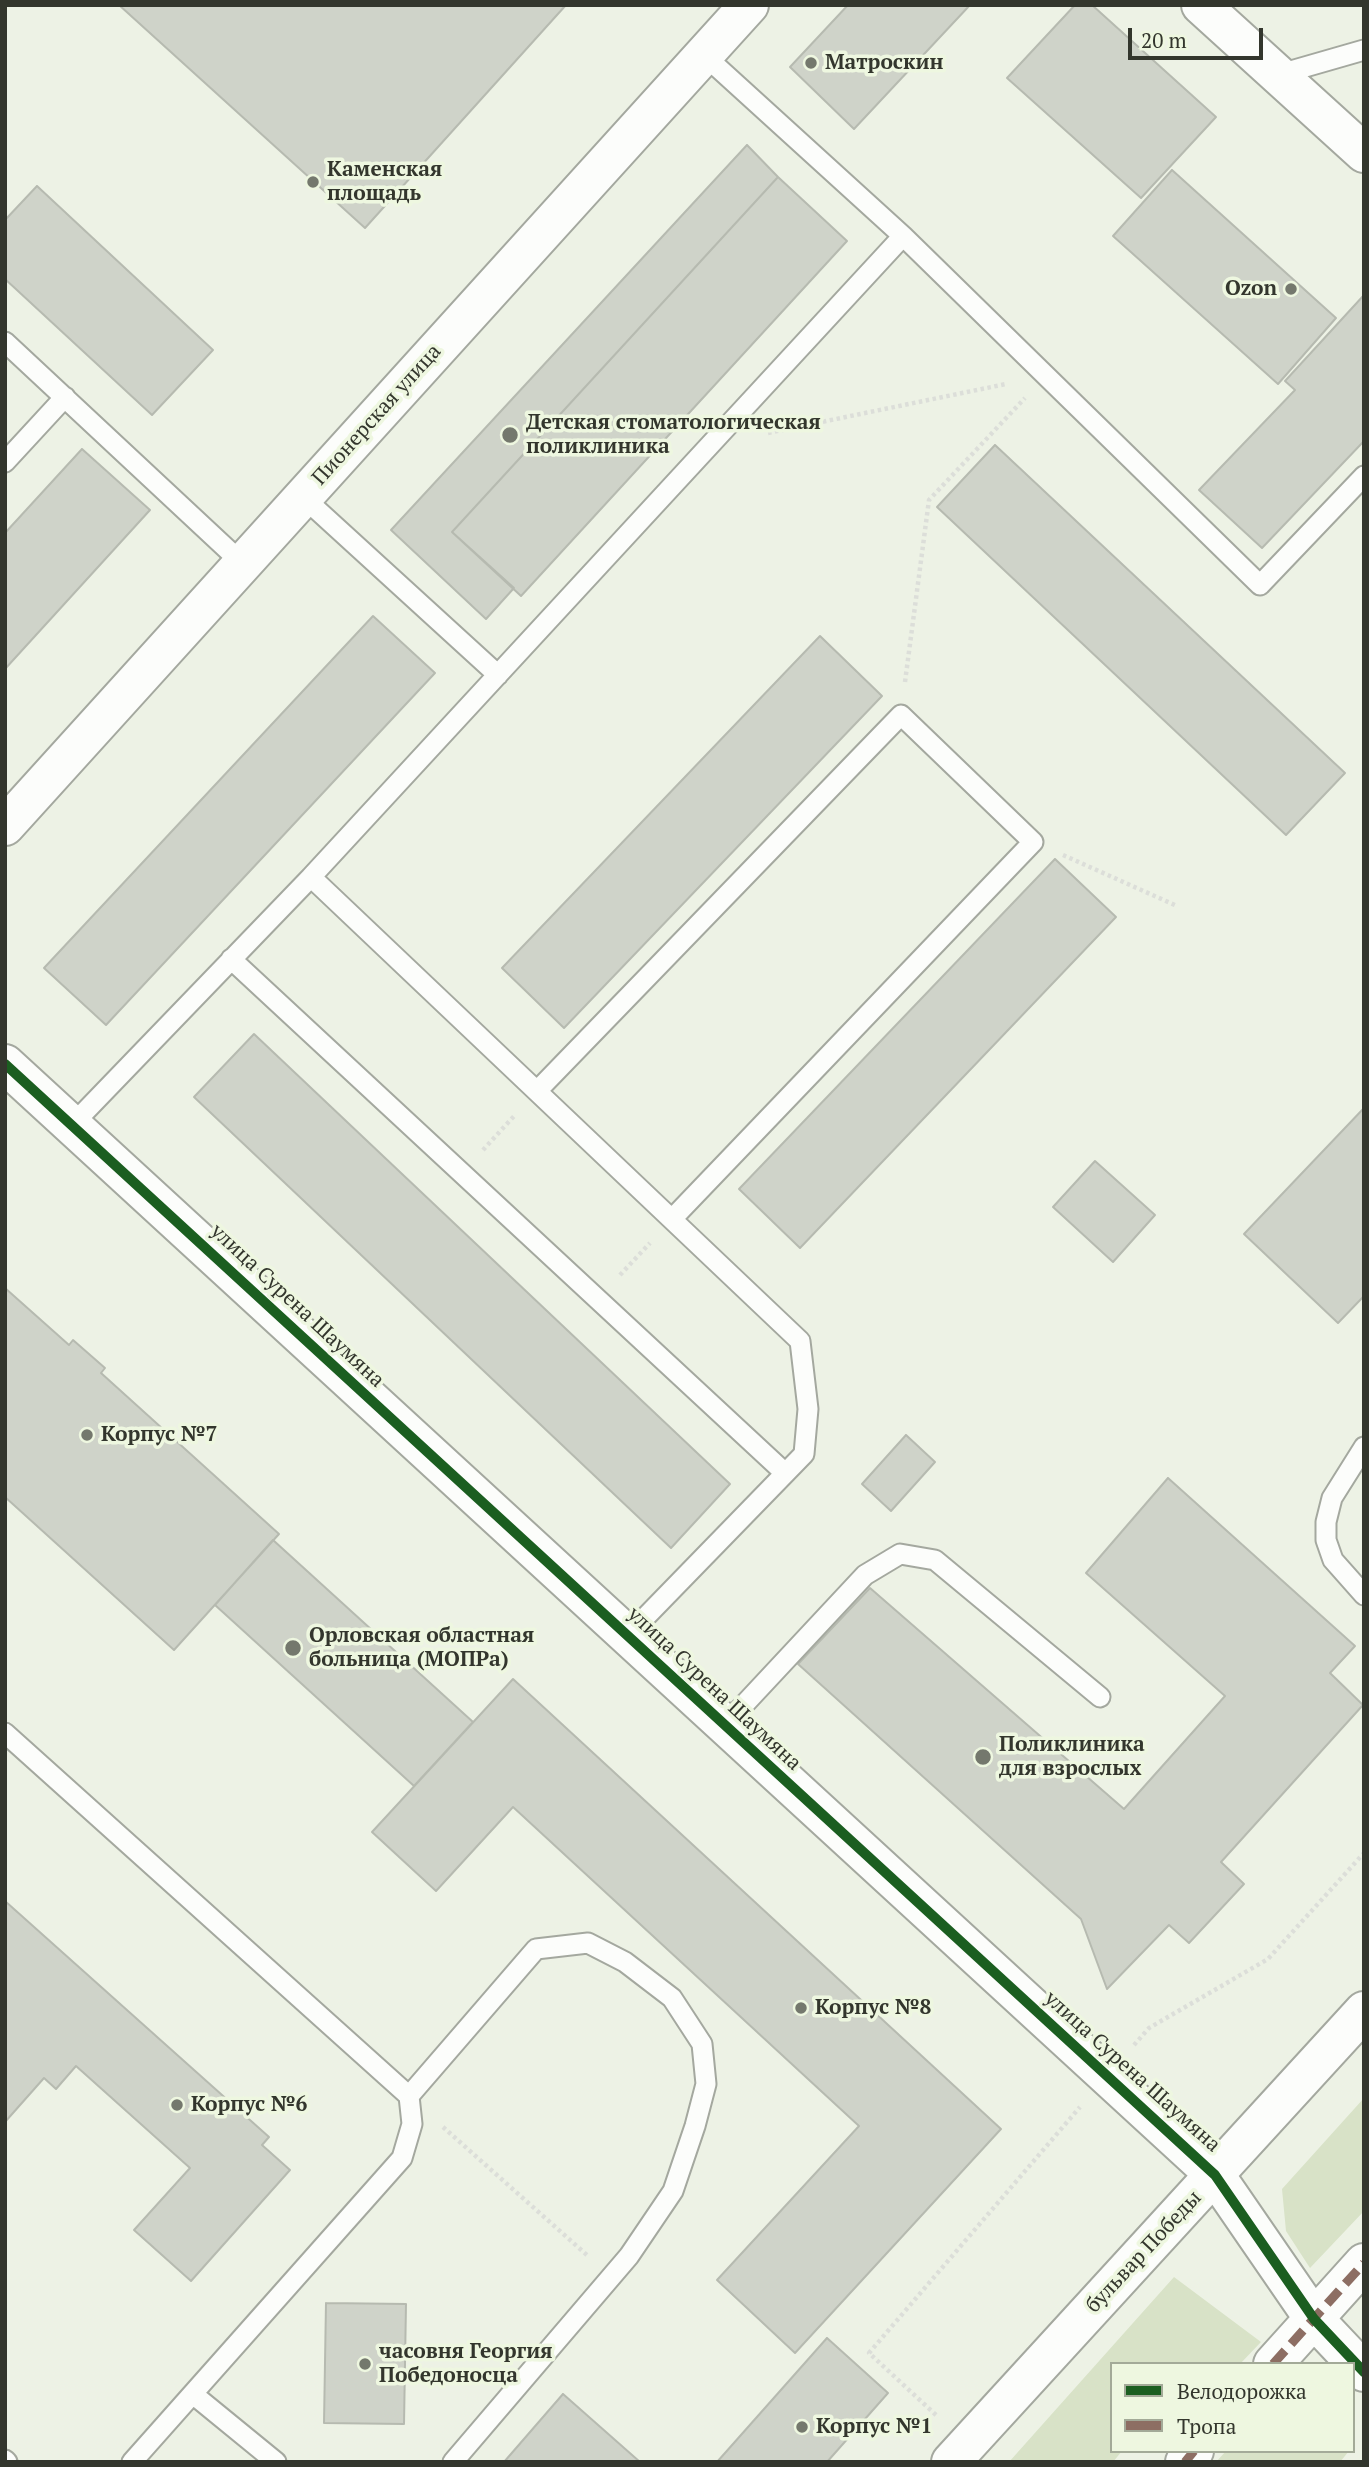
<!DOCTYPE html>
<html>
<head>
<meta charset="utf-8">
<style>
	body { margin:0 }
	#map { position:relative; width:1369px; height:2467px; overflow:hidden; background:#edf2e5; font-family:"PT Serif",serif }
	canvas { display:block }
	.frame { position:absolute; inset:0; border:7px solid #33362d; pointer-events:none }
	.legend { position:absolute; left:1110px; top:2362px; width:245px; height:91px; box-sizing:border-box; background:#eef7e0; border:2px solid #a3aa98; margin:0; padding:9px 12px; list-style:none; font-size:21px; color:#33362d }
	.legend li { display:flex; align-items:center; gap:14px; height:35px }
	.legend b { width:35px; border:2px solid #a3aa98 }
	.scale { position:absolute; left:1128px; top:28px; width:135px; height:32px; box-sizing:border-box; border:4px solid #33362d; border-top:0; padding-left:9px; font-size:21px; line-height:24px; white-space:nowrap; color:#33362d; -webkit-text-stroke:5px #eef7e0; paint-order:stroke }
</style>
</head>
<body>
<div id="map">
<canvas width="1369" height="2467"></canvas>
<div class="frame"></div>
<ul class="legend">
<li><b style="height:9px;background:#1b5e20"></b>Велодорожка</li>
<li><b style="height:9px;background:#8d6e63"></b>Тропа</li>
</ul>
<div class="scale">20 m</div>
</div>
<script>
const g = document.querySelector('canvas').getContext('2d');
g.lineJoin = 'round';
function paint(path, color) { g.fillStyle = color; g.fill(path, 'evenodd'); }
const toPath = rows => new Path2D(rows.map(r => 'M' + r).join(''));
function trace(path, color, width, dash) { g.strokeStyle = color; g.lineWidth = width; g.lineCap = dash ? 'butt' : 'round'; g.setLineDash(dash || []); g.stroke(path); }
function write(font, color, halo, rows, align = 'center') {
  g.font = font + ' "PT Serif",serif'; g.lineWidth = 7; g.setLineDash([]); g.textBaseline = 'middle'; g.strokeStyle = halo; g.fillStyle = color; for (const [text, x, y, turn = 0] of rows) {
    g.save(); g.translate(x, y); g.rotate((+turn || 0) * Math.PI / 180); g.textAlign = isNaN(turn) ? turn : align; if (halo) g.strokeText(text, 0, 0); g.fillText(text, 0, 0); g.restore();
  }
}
const green = toPath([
	[1364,2098,1364,2211,1310,2268,1286,2231,1282,2189],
	[1174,2277,1261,2342,1240,2364,1112,2364,1112,2451,1122,2451,1113,2462,1009,2462],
	[1226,2451,1349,2451,1340,2462,1216,2462]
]);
const building = toPath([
	[119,5,566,5,365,228,119,5],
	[848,5,970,5,854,129,790,67,848,5],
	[1075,5,1092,5,1216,117,1141,198,1007,78,1075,5],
	[747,145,778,177,452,532,514,588,486,619,391,530,747,145],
	[1172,170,1336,318,1278,384,1113,236,1172,170],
	[778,177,847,241,521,596,452,532,778,177],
	[37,186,213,350,152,415,5,279,5,220,37,186],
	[1364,295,1364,441,1262,548,1199,490,1295,390,1285,381,1364,295],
	[995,445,1345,773,1286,835,937,507,995,445],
	[82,449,150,510,5,669,5,533,82,449],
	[373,616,435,673,106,1025,44,968,373,616],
	[820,636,882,696,564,1028,502,968,820,636],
	[1055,859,1116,917,800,1248,739,1189,1055,859],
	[254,1034,730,1484,671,1548,194,1097,254,1034],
	[1364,1108,1364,1296,1338,1323,1244,1234,1364,1108],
	[1095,1161,1155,1215,1113,1262,1053,1207,1095,1161],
	[5,1288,69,1345,73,1340,105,1368,101,1373,279,1534,174,1650,5,1497,5,1288],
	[906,1435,935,1462,891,1511,862,1484,906,1435],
	[1168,1478,1355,1646,1330,1673,1363,1705,1221,1862,1244,1884,1189,1943,1169,1925,1107,1989,1081,1919,798,1664,870,1588,1124,1809,1225,1696,1086,1573,1168,1478],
	[273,1540,473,1722,414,1786,215,1605,273,1540],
	[513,1679,1001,2129,795,2353,717,2280,859,2126,513,1807,436,1891,372,1832,513,1679],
	[5,1901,269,2137,262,2145,290,2170,191,2281,134,2230,190,2168,76,2066,56,2089,44,2078,5,2122,5,1901],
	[326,2303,406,2304,404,2424,324,2423,326,2303],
	[827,2338,888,2393,827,2462,717,2462,827,2338],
	[563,2394,640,2462,504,2462,563,2394]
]);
const path = toPath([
	[768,433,1006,384],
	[905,682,929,500,1025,398],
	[1063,855,1177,906],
	[483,1150,515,1115],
	[620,1275,650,1243],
	[1134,2045,1149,2028,1268,1959,1364,1853],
	[443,2127,588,2256],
	[936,2415,869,2353,1080,2107]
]);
const lane = toPath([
	[704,55,903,236,1260,585,1364,476],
	[1277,75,1364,50],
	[5,342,242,563],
	[5,462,65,397],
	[303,497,498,675],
	[311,877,903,236],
	[231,959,785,1473],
	[537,1091,901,715,1033,842,672,1219],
	[72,1125,311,877,800,1341,808,1409,804,1454,628,1635],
	[1364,1447,1332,1498,1326,1522,1326,1540,1333,1560,1364,1595],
	[725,1725,865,1575,900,1554,935,1560,1100,1697],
	[5,1733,409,2096,412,2124,402,2158,132,2462],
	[409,2096,536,1949,588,1943,625,1962,672,1998,702,2044,706,2084,695,2126,673,2191,629,2256,453,2462],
	[194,2395,276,2462],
	[5,2460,7,2462]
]);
const street = toPath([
	[5,1064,1215,2175,1314,2319,1364,2372],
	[1273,2364,1364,2263],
	[951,2462,1364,2011],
	[1185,2462,1194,2451]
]);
const secondary = toPath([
	[5,826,749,5]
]);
const primary = toPath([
	[1201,5,1364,153]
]);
const quiet = toPath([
	[1273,2364,1364,2263],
	[1185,2462,1194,2451]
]);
const cycleway = toPath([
	[5,1064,1215,2175,1314,2319,1364,2372]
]);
const markers = [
	[811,63,7,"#74786d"],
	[313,182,7,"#74786d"],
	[1291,289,7,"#74786d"],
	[510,435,9,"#74786d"],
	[87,1435,7,"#74786d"],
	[293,1648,9,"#74786d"],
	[983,1757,9,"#74786d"],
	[801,2008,7,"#74786d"],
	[177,2105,7,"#74786d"],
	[365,2364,7,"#74786d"],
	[802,2427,7,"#74786d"]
];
const poiNames = [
	["Матроскин",825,63],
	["Каменская",327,170],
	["площадь",327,194],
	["Ozon",1277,289,"right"],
	["Детская стоматологическая",526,423],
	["поликлиника",526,447],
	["Корпус №7",101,1435],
	["Орловская областная",309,1636],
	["больница (МОПРа)",309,1660],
	["Поликлиника",999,1745],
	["для взрослых",999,1769],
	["Корпус №8",815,2008],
	["Корпус №6",191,2105],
	["часовня Георгия",379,2352],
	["Победоносца",379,2376],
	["Корпус №1",816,2427]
];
const streetNames = [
	["Пионерская улица",377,415,-48],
	["улица Сурена Шаумяна",297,1306,43],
	["улица Сурена Шаумяна",714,1689,43],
	["улица Сурена Шаумяна",1132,2072,42],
	["бульвар Победы",1144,2252,-47]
];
paint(green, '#d8e2c7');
paint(building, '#cfd3c9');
trace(building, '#b6bab0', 2);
trace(lane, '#a4a89f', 23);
trace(street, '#a4a89f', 42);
trace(secondary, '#a4a89f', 42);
trace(primary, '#a4a89f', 42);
trace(path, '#dcded9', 4.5, [3.5, 3.5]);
trace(lane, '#fcfdfb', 19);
trace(street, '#fcfdfb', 38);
trace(secondary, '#fcfdfb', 38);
trace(primary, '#fcfdfb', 38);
trace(quiet, '#8d6e63', 9, [18, 9]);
trace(cycleway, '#1b5e20', 10);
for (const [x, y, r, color] of markers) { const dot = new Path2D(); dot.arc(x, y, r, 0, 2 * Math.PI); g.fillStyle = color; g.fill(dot); trace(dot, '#eef7e0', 2.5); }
write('bold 21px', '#33362d', '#eef7e0', poiNames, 'left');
write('21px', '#33362d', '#eef7e0', streetNames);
</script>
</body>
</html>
